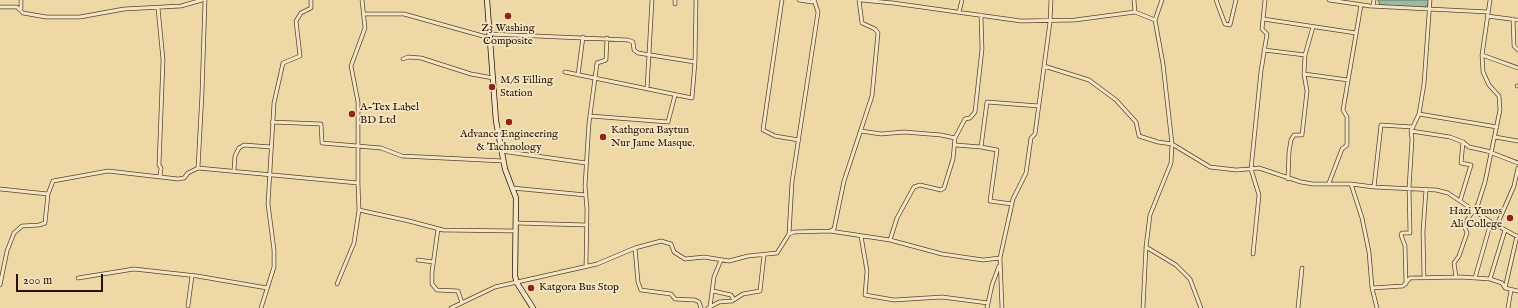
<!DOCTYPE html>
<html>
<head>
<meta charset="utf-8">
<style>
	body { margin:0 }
	#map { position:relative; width:1518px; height:308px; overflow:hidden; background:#eed9a6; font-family:"IM FELL English",serif }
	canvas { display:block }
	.scale { position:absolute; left:16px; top:274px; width:87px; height:18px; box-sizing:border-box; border:2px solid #271303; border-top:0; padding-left:5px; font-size:12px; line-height:14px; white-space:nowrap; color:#271303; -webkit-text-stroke:3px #f4e6c5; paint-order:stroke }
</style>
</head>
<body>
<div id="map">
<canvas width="1518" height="308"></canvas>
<div class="scale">200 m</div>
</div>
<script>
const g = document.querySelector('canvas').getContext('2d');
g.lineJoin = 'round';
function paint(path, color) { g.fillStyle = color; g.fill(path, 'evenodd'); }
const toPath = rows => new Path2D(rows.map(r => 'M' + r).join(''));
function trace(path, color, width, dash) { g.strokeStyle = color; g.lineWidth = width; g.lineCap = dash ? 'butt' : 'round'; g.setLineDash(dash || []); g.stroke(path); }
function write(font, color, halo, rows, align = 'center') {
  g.font = font + ' "IM FELL English",serif'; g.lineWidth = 3.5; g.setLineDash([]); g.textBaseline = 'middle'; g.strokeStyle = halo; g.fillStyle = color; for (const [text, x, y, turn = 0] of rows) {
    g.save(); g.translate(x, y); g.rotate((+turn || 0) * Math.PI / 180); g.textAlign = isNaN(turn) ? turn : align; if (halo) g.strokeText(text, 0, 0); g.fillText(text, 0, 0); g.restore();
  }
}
const water = toPath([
	[1378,0,1429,0,1428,5,1423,8,1380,5,1378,0]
]);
const street = toPath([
	[21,0,21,9],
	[782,0,763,130,775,136,799,140],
	[799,0,812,2,813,0],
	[861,0,893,3,1021,21,1075,20,1135,12],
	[1134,0,1135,12,1155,20,1163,64,1172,144,1171,163,1150,215,1146,247,1143,308],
	[1216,0,1225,24,1230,25,1236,0],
	[1329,0,1370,6,1488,12],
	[675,4,675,0],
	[1373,6,1374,0],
	[0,7,17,7,23,13,46,17,80,17,124,9,181,6,202,0],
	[158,8,163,60,159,165,161,168,160,176],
	[959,12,962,0],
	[364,14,404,14,490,38],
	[1487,16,1518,20],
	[1263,19,1356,33],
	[1513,19,1514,46,1518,50],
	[1155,20,1162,0],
	[490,34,628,40,633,42,634,50,638,53,695,62],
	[1264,50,1305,55,1304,74,1348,80],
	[1305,55,1313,27],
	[1482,55,1518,68],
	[403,59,408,57,421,58,471,74,493,78],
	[1044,66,1089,80,1116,100,1136,122,1139,136,1158,142,1172,144],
	[565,72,692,98,695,62,696,0],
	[578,75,583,37],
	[1517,86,1518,86],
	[647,89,652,0],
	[1419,114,1497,127],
	[590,116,668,122,675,95],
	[272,122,321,124,322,143,381,148,402,156,503,161],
	[861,131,881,134,904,132,941,135,955,138,965,119,970,118,975,112,982,49,981,15],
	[1411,131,1450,137,1463,142,1469,147,1487,151,1518,163],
	[1495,137,1518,141],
	[1172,144,1210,167,1236,170,1259,168,1301,182,1313,184,1351,184,1374,187,1436,190,1448,193,1491,222,1518,237],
	[956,145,981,147,987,102,1039,106],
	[981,147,997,150,990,201,1012,204],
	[501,151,586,163],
	[198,168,202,93,205,0],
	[234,170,235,156,239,148,244,145,271,147],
	[1288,179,1289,152,1291,140,1294,135,1302,135,1307,91,1304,74],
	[358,183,358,102,351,66,365,28,362,0],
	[1329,183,1342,149,1347,145,1347,117,1343,110,1361,5],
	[1351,184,1362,218,1369,252,1372,288,1377,308],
	[1374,187,1381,125,1412,127],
	[512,188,586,195],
	[0,189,48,194],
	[1460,201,1471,165,1461,163,1463,142],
	[516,223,587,225],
	[1497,225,1514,186,1518,168],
	[438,229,432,272,432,284,437,290,458,291,462,303],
	[830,231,834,229,844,181,872,96,878,33,875,29,862,23,859,0],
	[789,234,792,182,818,12,814,0],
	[861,236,867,271,865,295,894,300,942,297,988,303],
	[890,240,897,218,914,187,920,185,941,190,944,188,953,159,955,138],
	[1146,247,1176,265,1190,279,1201,308],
	[635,248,638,282,641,290,671,294,675,299,695,300,699,302,701,308],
	[1253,254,1259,195,1251,169,1261,71,1267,34,1262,29,1265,0],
	[418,260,433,262],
	[586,266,587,209,585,186,589,123,597,63,606,60,607,38],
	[1456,277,1454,263,1459,256,1467,233,1465,228,1467,220,1478,204,1485,182,1500,110,1499,96,1489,85,1483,72,1482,55,1490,0],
	[78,278,134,269,197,276,267,288],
	[1424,278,1423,232,1426,189],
	[1475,278,1491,222],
	[1490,279,1505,230],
	[337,284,354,243,359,210],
	[1406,284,1405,246,1401,235,1402,233,1410,233,1409,188,1412,139,1411,131,1419,114,1424,84,1430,0],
	[0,285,7,251,14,233,22,226,39,225,45,223,48,194,53,181,108,171,178,179,184,178,188,173,198,168,358,183,359,210,409,221,443,230,516,231],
	[1372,288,1403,286,1410,278,1461,277,1490,279,1502,283,1505,288,1518,291],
	[1505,288,1517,236],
	[713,291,731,295,734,300],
	[188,306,192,276],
	[710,307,714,277,721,260],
	[261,308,274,267,274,250,268,204,274,103,283,63,300,56,296,21,301,13,311,8,311,0],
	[451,308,495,287,597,264,635,248,661,241,671,244,674,252,685,259,704,257,729,261,748,256,777,253,789,234,794,232,830,231,890,240,942,254,983,260,1000,258],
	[708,308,719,302,732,301,743,294,760,291,764,255],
	[987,308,992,285,999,266],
	[1002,308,1000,258,1013,199,1026,173,1031,138,1035,134,1050,22,1051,0],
	[1298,308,1302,268],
	[1508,308,1511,290]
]);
const secondary = toPath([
	[487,0,496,121,505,169,516,198,515,276,517,283,533,308]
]);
const markers = [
	[508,16,4,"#8f2418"],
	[492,87,4,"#8f2418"],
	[352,114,4,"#8f2418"],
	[509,122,4,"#8f2418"],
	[603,137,4,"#8f2418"],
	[1510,218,4,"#8f2418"],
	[531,288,4,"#8f2418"]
];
const poiNames = [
	["Z3 Washing",508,29,"center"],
	["Composite",508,42,"center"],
	["M/S Filling",500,81],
	["Station",500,94],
	["A-Tex Label",360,108],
	["BD Ltd",360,121],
	["Kathgora Baytun",611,131],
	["Nur Jame Masque.",611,144],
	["Advance Engineering",509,135,"center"],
	["& Tachnology",509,148,"center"],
	["Hazi Yunos",1502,212,"right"],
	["Ali College",1502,225,"right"],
	["Katgora Bus Stop",539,288]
];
paint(water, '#9abaa4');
trace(water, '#6c7764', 1);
trace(street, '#59442c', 4.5);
trace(secondary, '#271303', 6);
trace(street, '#f4e6c5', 3);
trace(secondary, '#f4e6c5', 4.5);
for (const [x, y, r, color] of markers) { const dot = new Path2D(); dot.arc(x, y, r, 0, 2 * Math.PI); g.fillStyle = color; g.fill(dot); trace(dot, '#f4e6c5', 1.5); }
write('11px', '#271303', '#f4e6c5', poiNames, 'left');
</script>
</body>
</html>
